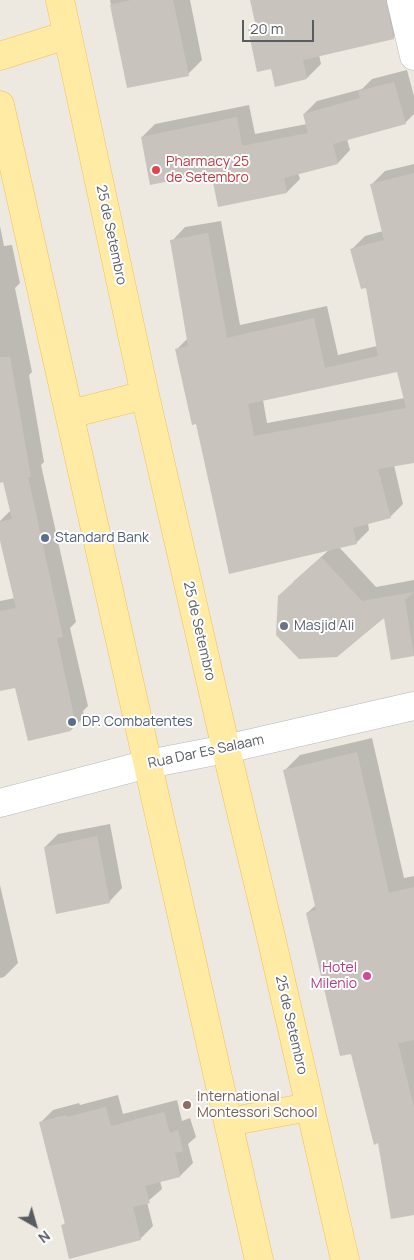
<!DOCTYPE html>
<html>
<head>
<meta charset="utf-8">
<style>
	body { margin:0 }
	#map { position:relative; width:414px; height:1260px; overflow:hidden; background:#ede9e0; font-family:Manrope,sans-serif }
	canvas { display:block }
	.north { position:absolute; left:10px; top:1200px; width:50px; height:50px; -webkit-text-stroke:4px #fff; paint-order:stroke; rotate:142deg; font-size:14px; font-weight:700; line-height:20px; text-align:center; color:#595d62 }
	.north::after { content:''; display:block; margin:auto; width:18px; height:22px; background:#595d62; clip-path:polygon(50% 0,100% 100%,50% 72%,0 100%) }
	.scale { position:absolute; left:242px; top:20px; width:72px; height:22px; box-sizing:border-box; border:2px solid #595d62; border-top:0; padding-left:6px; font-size:15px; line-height:18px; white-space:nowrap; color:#595d62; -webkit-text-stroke:4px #fff; paint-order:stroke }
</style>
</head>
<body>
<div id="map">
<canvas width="414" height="1260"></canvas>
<div class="north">N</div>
<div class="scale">20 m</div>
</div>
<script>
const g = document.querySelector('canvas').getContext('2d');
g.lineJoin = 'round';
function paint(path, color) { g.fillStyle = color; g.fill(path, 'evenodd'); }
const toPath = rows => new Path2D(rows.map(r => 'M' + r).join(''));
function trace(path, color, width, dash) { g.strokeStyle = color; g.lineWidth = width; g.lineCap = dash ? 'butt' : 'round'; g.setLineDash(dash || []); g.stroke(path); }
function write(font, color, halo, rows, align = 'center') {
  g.font = font + ' Manrope,sans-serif'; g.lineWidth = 4; g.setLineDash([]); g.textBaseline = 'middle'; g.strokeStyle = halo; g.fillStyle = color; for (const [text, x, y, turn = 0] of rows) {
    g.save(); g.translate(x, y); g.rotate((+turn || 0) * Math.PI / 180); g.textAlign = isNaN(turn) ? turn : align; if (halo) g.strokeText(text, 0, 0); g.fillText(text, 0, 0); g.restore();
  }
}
const shadow = toPath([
	[110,0,190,0,202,60,188,74,128,87],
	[251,0,402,0,407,24,393,38,319,55,321,64,307,78,276,85,272,67,249,29,256,22],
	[407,70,414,96,414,114,405,123,347,139,350,150,338,163,298,173,300,179,287,192,219,205,212,172,142,137,155,124,249,105,255,134,307,124,304,114,317,101,362,89,372,79],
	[414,164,414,462,394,465,403,504,390,517,368,523,369,530,356,543,339,547,376,587,414,580,414,655,392,658,384,615,293,582,330,549,197,422,177,349,188,338,172,241,185,227,221,221,240,325,327,306,338,355,377,346,367,286,352,249,365,236,383,231,371,185,385,171],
	[398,370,405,398,267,423,263,400],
	[0,226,4,246,12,245,20,283,15,288,32,372,29,375,44,462,41,465,76,622,70,628,88,706,83,711,84,717,71,730,16,686,0,686,0,601,15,598,0,536,0,521,11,510,4,481,0,479],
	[372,738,404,878,414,876,414,1213,379,1142,307,913,316,905,285,770,300,755],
	[110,824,122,888,109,902,45,847,58,834],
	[0,885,18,963,4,977,0,978],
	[118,1095,123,1114,177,1100,182,1121,190,1118,196,1137,188,1144,193,1163,180,1176,160,1181,162,1189,147,1202,153,1226,140,1239,62,1226,66,1222,40,1123,53,1110,79,1103,80,1105]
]);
const building = toPath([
	[131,0,173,0,189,76,127,88,110,5],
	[250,0,386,0,394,39,303,60,307,79,275,87,271,69,257,72,248,29,256,27],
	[394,82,406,124,333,144,338,164,284,178,287,193,218,207,211,173,150,185,141,137,237,117,242,146,308,133,303,114,360,98,358,91],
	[414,173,414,463,378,469,391,518,353,528,357,544,229,574,196,424,192,425,175,349,188,346,170,240,208,233,227,338,314,318,325,368,378,356,366,288,361,289,350,249,384,240,370,184],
	[397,372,406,408,254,436,248,404],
	[0,357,10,357,31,477,28,477,63,637,57,638,75,721,69,722,71,731,28,741,15,688,0,691,0,611,16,608,0,541,0,522,12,519,3,482,0,483],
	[321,557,362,601,414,592,405,600,414,656,391,660,384,618,337,657,299,659,276,635,278,596],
	[357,752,389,893,414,887,414,1040,398,1043,414,1107,414,1215,391,1219,378,1143,374,1145,351,1054,340,1056,306,913,316,910,283,770],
	[97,836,110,903,56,914,44,847],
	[106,1107,111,1126,164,1112,170,1133,178,1130,183,1151,175,1153,180,1177,145,1186,150,1203,133,1207,141,1240,69,1259,61,1225,65,1224,39,1122,66,1115,67,1117]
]);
const minor = toPath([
	[401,0,414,56],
	[0,803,148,764,226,749,414,706]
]);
const major = toPath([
	[60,0,145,395,226,749,271,937,345,1260],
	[0,56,67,35],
	[0,105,259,1260],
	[70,414,145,395],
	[228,1122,309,1107]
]);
const markers = [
	[156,170,5,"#e0444e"],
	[45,538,5,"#5c6f8a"],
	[284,626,5,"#6b7280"],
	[72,722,5,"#5c6f8a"],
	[367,976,5,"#d1479c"],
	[187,1105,5,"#8d6e63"]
];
const healthNames = [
	["Pharmacy 25",166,162],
	["de Setembro",166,178]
];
const streetNames = [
	["25 de Setembro",111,235,78],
	["25 de Setembro",199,631,77],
	["Rua Dar Es Salaam",206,752,-12],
	["25 de Setembro",291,1025,77]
];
const serviceNames = [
	["Standard Bank",55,538],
	["DP. Combatentes",82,722]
];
const worshipNames = [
	["Masjid Ali",294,626]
];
const hotelNames = [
	["Hotel",357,968],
	["Milenio",357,984]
];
const educationNames = [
	["International",197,1097],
	["Montessori School",197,1113]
];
paint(shadow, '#0003');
paint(building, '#c8c4bd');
trace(minor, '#b3b7bc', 29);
trace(major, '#f7be4f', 29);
trace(minor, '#fff', 28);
trace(major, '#ffeba3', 28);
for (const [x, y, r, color] of markers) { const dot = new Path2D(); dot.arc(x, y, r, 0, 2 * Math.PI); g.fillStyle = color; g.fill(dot); trace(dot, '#fff', 2); }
write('14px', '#be3a42', '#fff', healthNames, 'left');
write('14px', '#595d62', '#fff', streetNames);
write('14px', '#4e5e75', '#fff', serviceNames, 'left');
write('14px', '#5b616d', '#fff', worshipNames, 'left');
write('14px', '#b23c85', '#fff', hotelNames, 'right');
write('14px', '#785e54', '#fff', educationNames, 'left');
</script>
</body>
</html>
